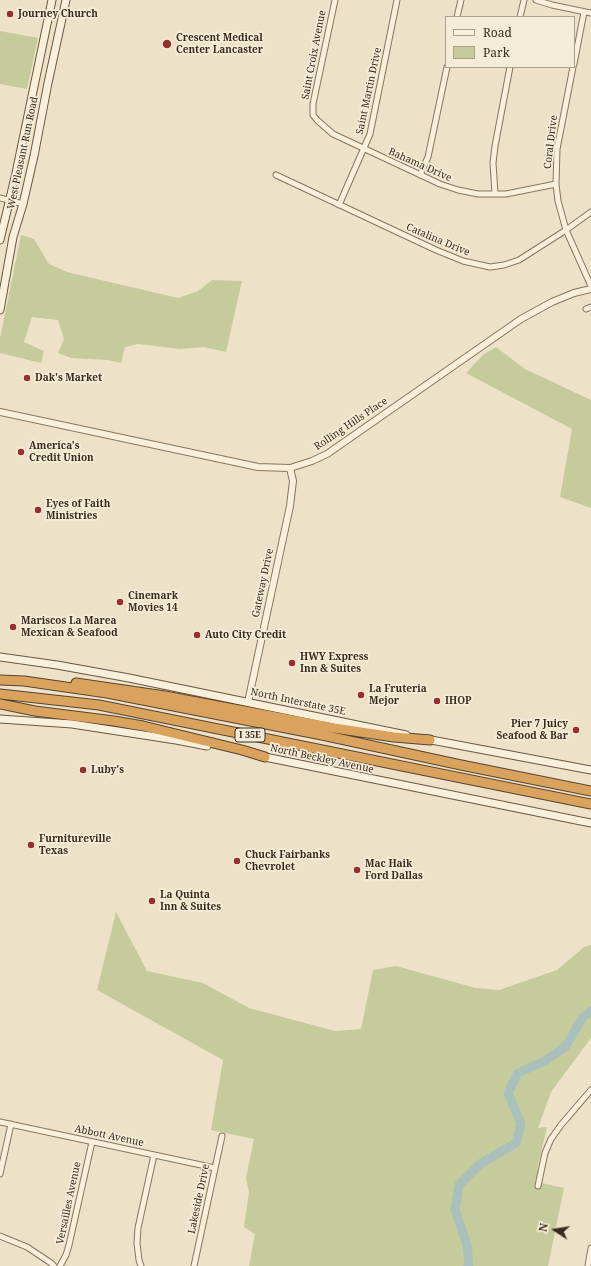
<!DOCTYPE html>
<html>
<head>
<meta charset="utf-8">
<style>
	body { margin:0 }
	#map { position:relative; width:591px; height:1266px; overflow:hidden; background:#ede2c8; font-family:"Noto Serif",serif }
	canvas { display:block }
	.legend { position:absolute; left:445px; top:16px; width:130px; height:52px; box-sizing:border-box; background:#f5ecd7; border:1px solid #aaa08e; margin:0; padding:5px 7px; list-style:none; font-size:12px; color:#3a2d20 }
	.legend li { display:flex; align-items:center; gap:8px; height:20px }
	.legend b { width:20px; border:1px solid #aaa08e }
	.north { position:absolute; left:535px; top:1210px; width:40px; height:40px; -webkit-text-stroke:3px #f5ecd7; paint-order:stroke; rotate:282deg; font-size:11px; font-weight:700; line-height:16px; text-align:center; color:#3a2d20 }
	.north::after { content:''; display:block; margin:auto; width:14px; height:18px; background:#3a2d20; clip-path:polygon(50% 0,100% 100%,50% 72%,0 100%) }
</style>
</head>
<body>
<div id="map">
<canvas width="591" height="1266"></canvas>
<ul class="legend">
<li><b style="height:5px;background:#f8f0db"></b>Road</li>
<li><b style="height:11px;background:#c6cb9c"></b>Park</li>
</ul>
<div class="north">N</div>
</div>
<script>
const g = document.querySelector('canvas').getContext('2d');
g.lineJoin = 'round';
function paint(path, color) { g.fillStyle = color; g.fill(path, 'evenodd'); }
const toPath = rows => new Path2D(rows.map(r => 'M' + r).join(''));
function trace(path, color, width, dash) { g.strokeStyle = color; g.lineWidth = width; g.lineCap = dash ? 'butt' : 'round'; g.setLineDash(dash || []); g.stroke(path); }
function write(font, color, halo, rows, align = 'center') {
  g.font = font + ' "Noto Serif",serif'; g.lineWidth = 3.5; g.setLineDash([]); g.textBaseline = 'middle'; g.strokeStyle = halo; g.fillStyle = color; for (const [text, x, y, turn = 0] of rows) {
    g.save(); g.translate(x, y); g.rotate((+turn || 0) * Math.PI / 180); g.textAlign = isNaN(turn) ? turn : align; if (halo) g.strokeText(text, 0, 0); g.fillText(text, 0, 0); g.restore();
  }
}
const green = toPath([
	[0,31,38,38,27,89,0,84],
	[21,235,34,239,49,264,67,272,178,298,198,291,212,280,242,281,226,352,204,347,180,349,138,344,125,347,121,363,108,360,71,358,58,353,64,339,58,320,32,317,24,342,44,351,41,363,0,353,0,338],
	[496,347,525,369,591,400,591,508,560,497,572,429,466,373,483,355],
	[116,912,147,971,203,983,249,1008,335,1031,361,1029,373,970,396,966,476,988,499,990,557,970,584,947,591,945,591,1038,551,1092,538,1128,547,1127,537,1170,544,1172,542,1183,564,1188,548,1266,249,1266,255,1234,244,1227,249,1192,246,1178,254,1139,211,1130,223,1060,97,990]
]);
const river = toPath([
	[468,1266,469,1264,467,1245,455,1210,459,1185,480,1164,516,1143,521,1124,508,1093,518,1073,545,1061,566,1046,583,1017,591,1011]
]);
const minor = toPath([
	[335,0,313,104,313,115,317,120,333,134,440,184,458,190,478,194,506,194,556,184],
	[536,0,552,5,591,13],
	[457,17,461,0],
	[520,17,524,0],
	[574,64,584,12],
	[573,67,557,149,556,184,558,201,566,230,591,286],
	[276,175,436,250,463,261,490,267,504,265,519,260,566,230,591,212],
	[420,175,428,157,447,67],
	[495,194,493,163,495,146,510,67],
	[0,198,23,204],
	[339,205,370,134,397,0],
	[586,309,591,307],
	[0,1122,215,1168],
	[0,1174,11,1124],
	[538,1186,545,1153,551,1139,561,1125,591,1090],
	[0,1236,27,1247,51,1263,54,1266],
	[60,1266,66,1255,69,1245,92,1142],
	[141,1266,139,1260,137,1243,138,1228,154,1155],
	[194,1266,222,1136],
	[588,1266,591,1248]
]);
const tertiary = toPath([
	[0,412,258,467,290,468,312,461,327,454,521,319,552,302,574,293,591,289],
	[248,702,290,506,293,481,290,468]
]);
const secondary = toPath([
	[0,240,16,173,52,0],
	[0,310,13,237,23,204,34,156,48,83,66,0],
	[0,657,57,665,129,678,406,735],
	[0,719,72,724,176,740,207,746],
	[426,739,591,770],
	[260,756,591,823]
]);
const motorway = toPath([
	[0,680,24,681,107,693,322,735,461,765,591,791],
	[76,683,165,696,334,728,394,737,430,740],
	[0,694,99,705,591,804],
	[0,704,35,711,114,721,143,726,242,750,265,757]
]);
const markers = [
	[10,14,4,"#962f2f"],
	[167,44,5,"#962f2f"],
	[27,378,4,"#962f2f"],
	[21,452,4,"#962f2f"],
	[38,510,4,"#962f2f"],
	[120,602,4,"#962f2f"],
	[13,627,4,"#962f2f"],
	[197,635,4,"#962f2f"],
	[292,663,4,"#962f2f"],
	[361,695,4,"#962f2f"],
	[437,701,4,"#962f2f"],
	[576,730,4,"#962f2f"],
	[83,770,4,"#962f2f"],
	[31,845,4,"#962f2f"],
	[237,861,4,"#962f2f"],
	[357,870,4,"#962f2f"],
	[152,901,4,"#962f2f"]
];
const shields = [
	[250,735,30]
];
const shieldNames = [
	["I 35E",250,735]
];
const poiNames = [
	["Journey Church",18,14],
	["Crescent Medical",176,38],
	["Center Lancaster",176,50],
	["Dak's Market",35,378],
	["America's",29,446],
	["Credit Union",29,458],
	["Eyes of Faith",46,504],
	["Ministries",46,516],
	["Cinemark",128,596],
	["Movies 14",128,608],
	["Mariscos La Marea",21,621],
	["Mexican & Seafood",21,633],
	["Auto City Credit",205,635],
	["HWY Express",300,657],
	["Inn & Suites",300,669],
	["La Fruteria",369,689],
	["Mejor",369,701],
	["IHOP",445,701],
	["Pier 7 Juicy",568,724,"right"],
	["Seafood & Bar",568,736,"right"],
	["Luby's",91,770],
	["Furnitureville",39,839],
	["Texas",39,851],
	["Chuck Fairbanks",245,855],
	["Chevrolet",245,867],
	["Mac Haik",365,864],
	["Ford Dallas",365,876],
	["La Quinta",160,895],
	["Inn & Suites",160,907]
];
const streetNames = [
	["Saint Croix Avenue",314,55,-79],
	["Saint Martin Drive",369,91,-78],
	["Coral Drive",551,142,-83],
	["West Pleasant Run Road",23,153,-78],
	["Bahama Drive",420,165,24],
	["Catalina Drive",438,240,23],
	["Rolling Hills Place",351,424,-34],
	["Gateway Drive",263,583,-78],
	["North Interstate 35E",298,702,12],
	["North Beckley Avenue",322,759,12],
	["Abbott Avenue",109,1136,12],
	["Lakeside Drive",199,1199,-78],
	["Versailles Avenue",69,1203,-78]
];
paint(green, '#c6cb9c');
trace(river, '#a9c1ba', 9);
trace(minor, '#89755d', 7);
trace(tertiary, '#89755d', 8);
trace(secondary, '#6b5640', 9);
trace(motorway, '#574331', 11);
trace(minor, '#f8f0db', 5);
trace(tertiary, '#f8f0db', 6);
trace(secondary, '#f8f0db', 7);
trace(motorway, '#d9a35d', 9);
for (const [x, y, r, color] of markers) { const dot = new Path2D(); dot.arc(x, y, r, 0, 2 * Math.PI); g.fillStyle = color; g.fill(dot); trace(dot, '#f5ecd7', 1.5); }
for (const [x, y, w] of shields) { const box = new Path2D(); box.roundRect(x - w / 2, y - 7, w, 14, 3); g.fillStyle = '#f5ecd7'; g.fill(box); trace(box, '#3a2d20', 1); }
write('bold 9px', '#3a2d20', null, shieldNames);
write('bold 10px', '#3a2d20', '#f5ecd7', poiNames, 'left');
write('10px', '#3a2d20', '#f5ecd7', streetNames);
</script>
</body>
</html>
